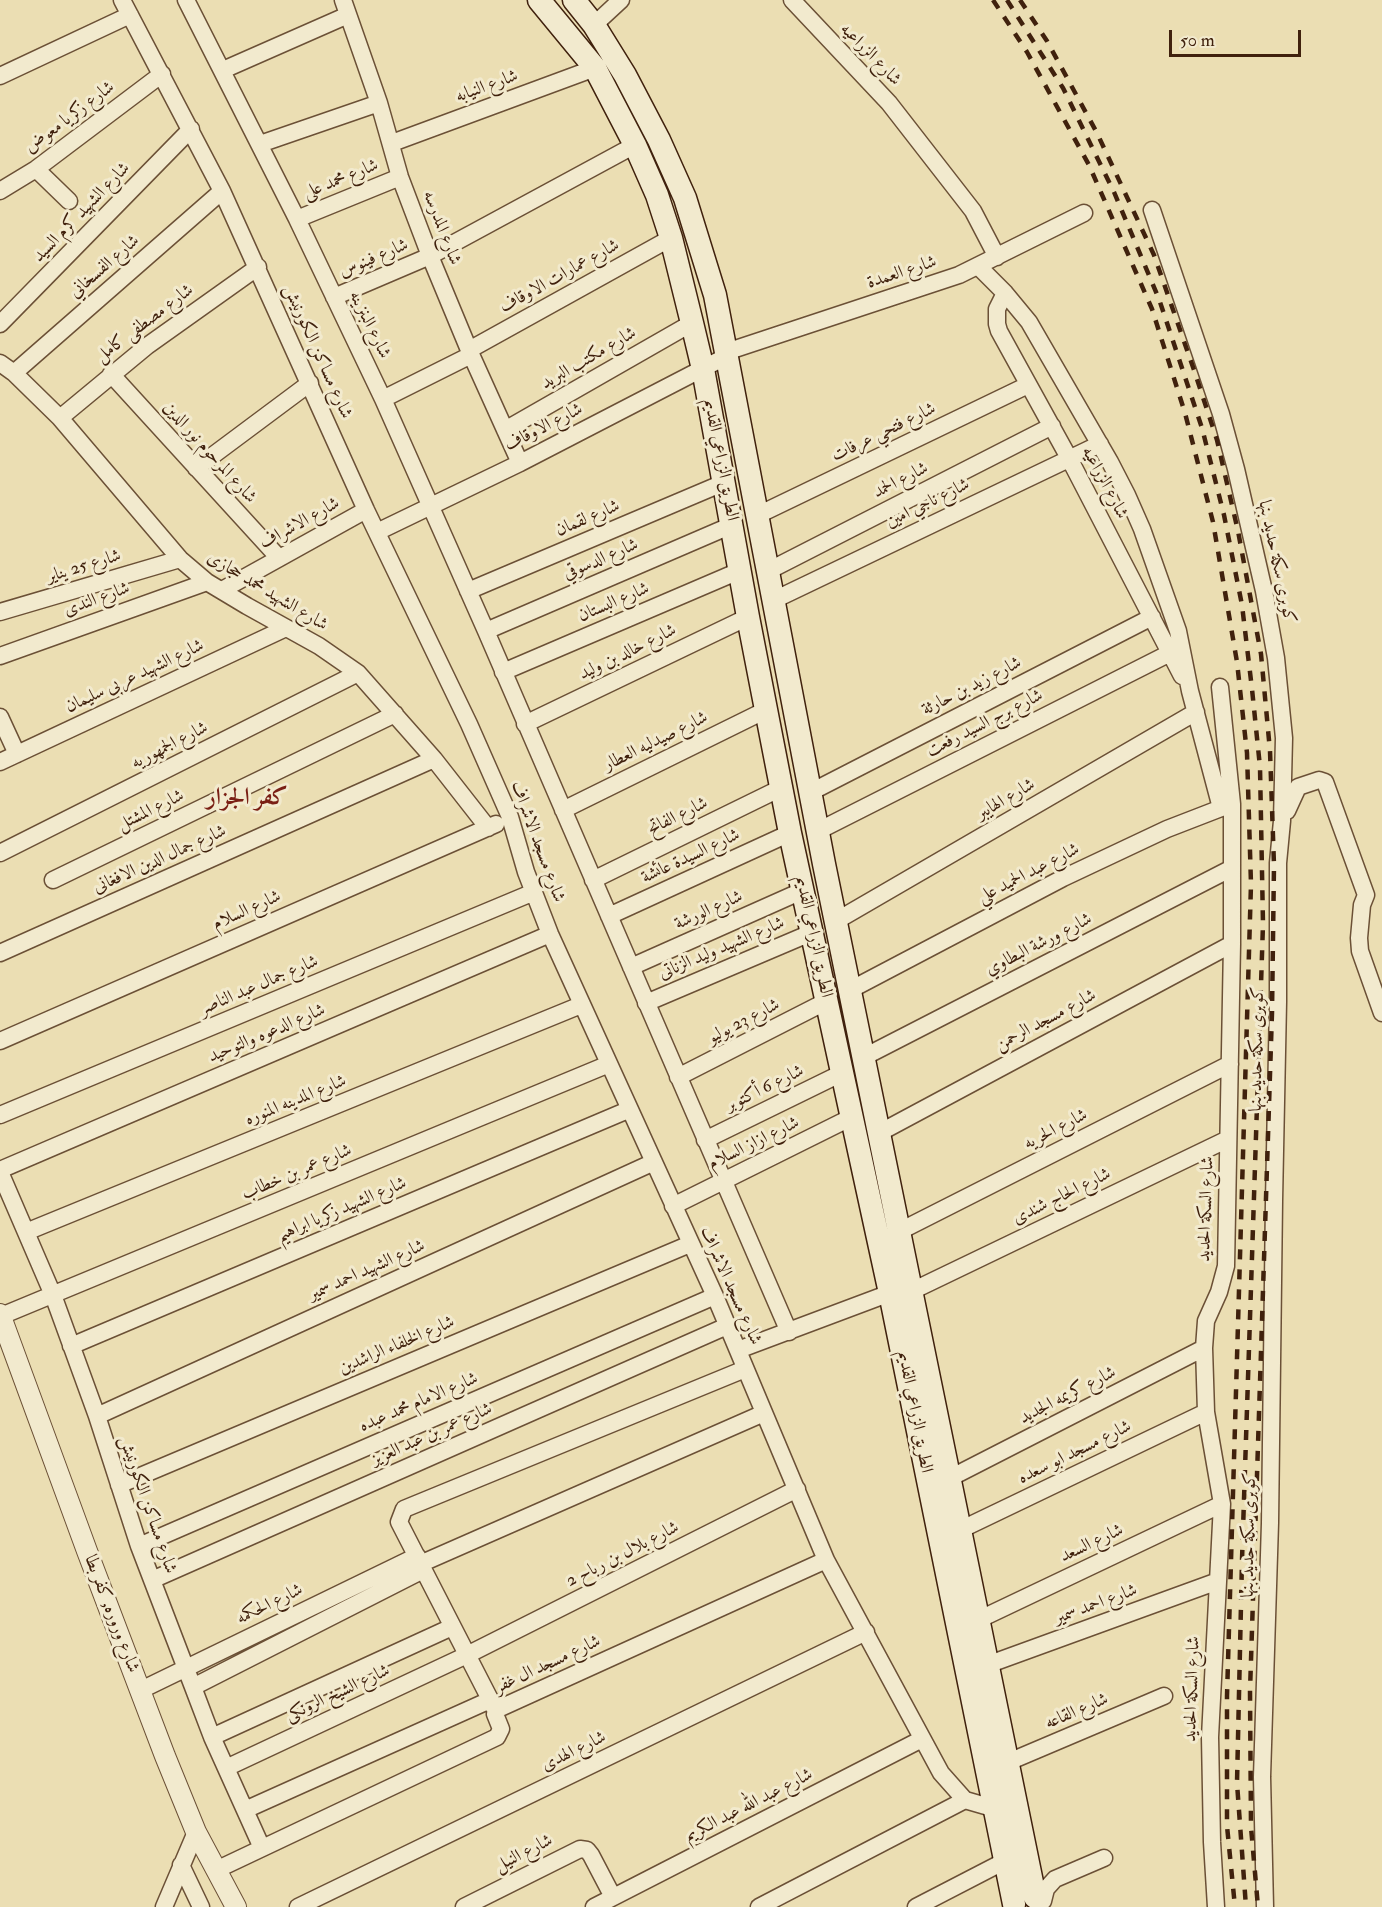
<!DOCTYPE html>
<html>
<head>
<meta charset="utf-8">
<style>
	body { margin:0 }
	#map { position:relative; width:1382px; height:1907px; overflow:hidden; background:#ebdeb3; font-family:"IM FELL Double Pica",serif }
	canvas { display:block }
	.scale { position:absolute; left:1169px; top:30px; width:132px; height:27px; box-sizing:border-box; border:3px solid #40210d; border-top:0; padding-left:8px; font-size:18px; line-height:21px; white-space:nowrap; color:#40210d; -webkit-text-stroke:4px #f2eace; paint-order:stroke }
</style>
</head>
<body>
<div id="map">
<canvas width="1382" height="1907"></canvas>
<div class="scale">50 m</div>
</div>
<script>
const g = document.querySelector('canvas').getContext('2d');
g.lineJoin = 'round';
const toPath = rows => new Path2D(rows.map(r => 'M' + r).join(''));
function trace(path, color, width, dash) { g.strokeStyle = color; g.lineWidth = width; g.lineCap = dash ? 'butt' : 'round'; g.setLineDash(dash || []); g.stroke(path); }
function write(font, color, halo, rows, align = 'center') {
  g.font = font + ' "IM FELL Double Pica",Amiri,serif'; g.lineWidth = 6; g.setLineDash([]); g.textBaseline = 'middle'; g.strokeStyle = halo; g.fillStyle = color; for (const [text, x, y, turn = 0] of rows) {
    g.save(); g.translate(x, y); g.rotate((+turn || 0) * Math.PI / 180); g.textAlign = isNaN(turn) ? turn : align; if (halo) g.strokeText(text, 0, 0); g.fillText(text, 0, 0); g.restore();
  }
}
const minor = toPath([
	[122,0,222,191,366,510,469,724,510,817,526,872,550,934,715,1296,826,1560,941,1773,965,1800,1003,1811],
	[186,0,297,219,383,399,486,631,789,1332],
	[343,0,379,103,400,177,430,256,469,350,520,463],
	[792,0,889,103,973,211,997,257],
	[594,25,621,0],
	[223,70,348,15],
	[0,76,130,15],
	[392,143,595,68],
	[260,144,379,103],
	[36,169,69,201],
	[0,191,36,169,162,74],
	[1152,210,1221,414,1236,469,1264,591,1276,658,1284,738,1282,821,1278,863,1278,1002,1274,1201,1270,1523,1262,1777,1265,1907],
	[297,219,400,177],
	[979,267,1005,293,1029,322,1110,462,1127,495,1142,529,1178,631,1190,691,1221,808],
	[1005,293,997,309,997,324,999,331,1069,458,1182,676],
	[334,297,430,256,635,145],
	[0,324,191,129],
	[469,350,671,238],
	[726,352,959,275,1084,213],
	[0,363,14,373,60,418,180,559,207,582,247,606,319,646,358,673,434,759,488,828],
	[14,373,222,191],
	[111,374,279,558],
	[383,399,471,355],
	[60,418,147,346,258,267],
	[505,430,692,323],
	[196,468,310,383],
	[758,515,1028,385],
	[377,532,520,463,727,356],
	[768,571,1052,426],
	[222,590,366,510],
	[468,591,723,483],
	[774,600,1100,444],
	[0,612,180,559],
	[486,631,732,525],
	[0,656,207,582],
	[503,672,739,571],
	[0,717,17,754],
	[525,724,748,617],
	[0,762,286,628],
	[811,792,1152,617],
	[563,810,766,710],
	[1287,811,1298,787,1319,780,1325,782,1366,895],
	[818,831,1170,653],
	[0,853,358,673],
	[53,880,395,714],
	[593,880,781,788],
	[1366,895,1362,905,1359,938,1360,951,1382,1013],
	[609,916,790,833],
	[836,921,1196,712],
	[0,953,434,759],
	[631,967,804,890],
	[850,990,1063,878,1167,829,1229,805],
	[646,1003,813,932],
	[0,1041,496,824],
	[864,1057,1232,868],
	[678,1077,827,1001],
	[0,1115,534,892],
	[879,1133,1232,944],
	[705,1140,842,1073],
	[0,1170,550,934],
	[0,1172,53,1295,97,1416,139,1546,193,1687,212,1737,262,1848],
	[673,1206,852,1117],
	[900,1231,1230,1064],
	[26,1232,581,1005],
	[912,1291,1228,1139],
	[1,1316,609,1064],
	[71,1346,628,1110],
	[738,1350,890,1293],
	[97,1416,654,1162],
	[950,1478,1204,1348],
	[119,1485,690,1244],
	[960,1530,1206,1412],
	[139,1546,715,1296],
	[420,1564,764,1413],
	[152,1580,727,1326],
	[978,1620,1222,1504],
	[987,1665,1218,1581],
	[193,1687,423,1570],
	[141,1690,417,1556],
	[496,1711,399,1522,404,1509,745,1369],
	[212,1737,452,1627],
	[1006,1763,1164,1696],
	[226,1768,467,1655,797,1489],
	[245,1810,490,1700],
	[181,1865,201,1907],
	[216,1870,497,1737,501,1729,495,1714,498,1709,826,1560],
	[1043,1901,1046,1889,1055,1879,1104,1858],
	[164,1907,196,1832],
	[298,1907,866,1632],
	[464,1907,580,1849,587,1850,591,1855,613,1897],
	[594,1907,922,1739],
	[759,1907,965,1800],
	[916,1907,1005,1861],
	[1216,1907,1212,1842,1210,1737,1222,1504,1206,1412,1204,1348,1206,1321,1219,1292,1226,1266,1232,944,1232,804,1220,687]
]);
const tertiary = toPath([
	[0,1314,87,1551,165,1756,196,1832,236,1907]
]);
const secondary = toPath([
	[539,0,595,68,635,145,657,195,671,238,692,323,703,369,748,617,790,833,890,1293,1014,1904],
	[574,0,594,25,625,75,659,140,685,198,715,295,824,864,1035,1897]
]);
const rail = toPath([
	[993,0,1027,52,1089,165,1152,309,1185,413,1213,522,1237,662,1247,753,1251,884,1227,1696,1227,1826,1235,1907],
	[1007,0,1063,88,1114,192,1159,299,1202,428,1224,515,1242,605,1252,689,1260,767,1263,924,1242,1560,1237,1783,1246,1907],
	[1020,0,1047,41,1097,133,1154,255,1194,370,1217,440,1238,531,1261,654,1270,751,1274,865,1272,1013,1250,1691,1251,1827,1258,1907]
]);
const streetNames = [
	["شارع الزراعيه",870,55,46],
	["شارع النيابه",487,87,-20],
	["شارع زكريا معوض",70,118,-37],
	["شارع محمد على",341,180,-22],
	["شارع الشهيد كرم السيد",82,213,-46],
	["شارع المدرسه",441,228,69],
	["شارع فينوس",374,259,-23],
	["شارع الفسخاني",105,267,-41],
	["شارع العمدة",902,273,-18],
	["شارع عمارات الاوقاف",560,277,-29],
	["شارع مصطفى كامل",145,324,-37],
	["شارع البنزينه",369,325,64],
	["شارع مساكن الكورنيش",317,352,66],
	["شارع مكتب البريد",589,359,-30],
	["شارع الاوقاف",544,428,-27],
	["شارع فتحي عرفات",884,433,-26],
	["شارع المرحوم نور الدين",209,453,48],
	["الطريق الزراعي القديم",720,460,79],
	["شارع الحمد",901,481,-27],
	["شارع الزراعيه",1104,483,62],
	["شارع ناجي امين",928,504,-26],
	["شارع لقمان",588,519,-23],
	["شارع الاشراف",300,524,-29],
	["شارع الدسوقي",601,560,-23],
	["كوبرى سكة حديد بنها",1276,562,78],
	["شارع 25 يناير",84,567,-17],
	["شارع الشهيد محمد حجازى",267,592,31],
	["شارع الندى",97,600,-20],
	["شارع البستان",614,603,-23],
	["شارع خالد بن وليد",628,653,-26],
	["شارع الشهيد عربى سليمان",135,677,-25],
	["شارع زيد بن حارثة",972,687,-27],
	["شارع برج السيد رفعت",985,724,-27],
	["شارع صيدليه العطار",656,742,-26],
	["شارع الجمهوريه",170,746,-27],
	["شارع الهايبر",1006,800,-30],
	["شارع المشتل",151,811,-26],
	["شارع الفاتح",678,817,-26],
	["شارع مسجد الاشراف",537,842,70],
	["شارع السيدة عائشة",691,857,-25],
	["شارع جمال الدين الافغانى",160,860,-24],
	["شارع عبد الحميد علي",1029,874,-27],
	["شارع السلام",247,911,-24],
	["شارع الورشة",709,911,-24],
	["الطريق الزراعي القديم",813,937,78],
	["شارع ورشة البطاوي",1039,945,-27],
	["شارع الشهيد وليد الزناتى",722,949,-23],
	["شارع جمال عبد الناصر",259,986,-23],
	["شارع مسجد الرحمن",1046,1021,-28],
	["شارع 23 يوليو",744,1022,-27],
	["شارع الدعوه والتوحيد",267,1034,-23],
	["كوبرى سكة حديد بنها",1258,1049,-89],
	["شارع 6 أكتوبر",765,1089,-26],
	["شارع المدينه المنوره",296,1101,-22],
	["شارع الحريه",1056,1130,-27],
	["شارع ازاز السلام",754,1144,-26],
	["شارع عمر بن خطاب",297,1173,-23],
	["شارع الحاج شندى",1062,1197,-26],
	["شارع السكة الحديد",1207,1209,-88],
	["شارع الشهيد زكريا ابراهيم",342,1210,-23],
	["شارع الشهيد احمد سمير",367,1271,-24],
	["شارع مسجد الاشراف",730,1286,66],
	["شارع الخلفاء الراشدين",397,1346,-23],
	["شارع كريمه الجديد",1068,1396,-27],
	["شارع الامام محمد عبده",419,1403,-23],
	["الطريق الزراعي القديم",914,1412,79],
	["شارع عمر بن عبد العزيز",432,1435,-24],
	["شارع مسجد ابو سعده",1075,1453,-26],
	["شارع مساكن الكورنيش",147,1505,71],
	["كوبرى سكة حديد بنها",1250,1535,-89],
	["شارع السعد",1092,1544,-25],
	["شارع بلال بن رباح 2",623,1555,-27],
	["شارع الحكمه",270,1605,-26],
	["شارع احمد سمير",1096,1605,-20],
	["شارع وروره, كفر بطا",111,1614,69],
	["شارع مسجد ال غفر",548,1665,-25],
	["شارع السكة الحديد",1193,1689,-88],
	["شارع الشيخ الرونكى",338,1694,-25],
	["شارع القاعه",1077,1712,-23],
	["شارع الهدى",574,1752,-26],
	["شارع عبد الله عبد الكريم",749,1806,-27],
	["شارع النيل",524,1854,-27]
];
const districtNames = [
	["كفر الجزار",247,799]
];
trace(minor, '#6b5036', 19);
trace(tertiary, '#6b5036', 22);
trace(secondary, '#40210d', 25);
trace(minor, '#f2eace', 16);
trace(tertiary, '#f2eace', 20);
trace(secondary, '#f2eace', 22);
trace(rail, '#40210d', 4.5, [10, 10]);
write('18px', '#40210d', '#f2eace', streetNames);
write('bold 24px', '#7a1f14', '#f2eace', districtNames);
</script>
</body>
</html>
